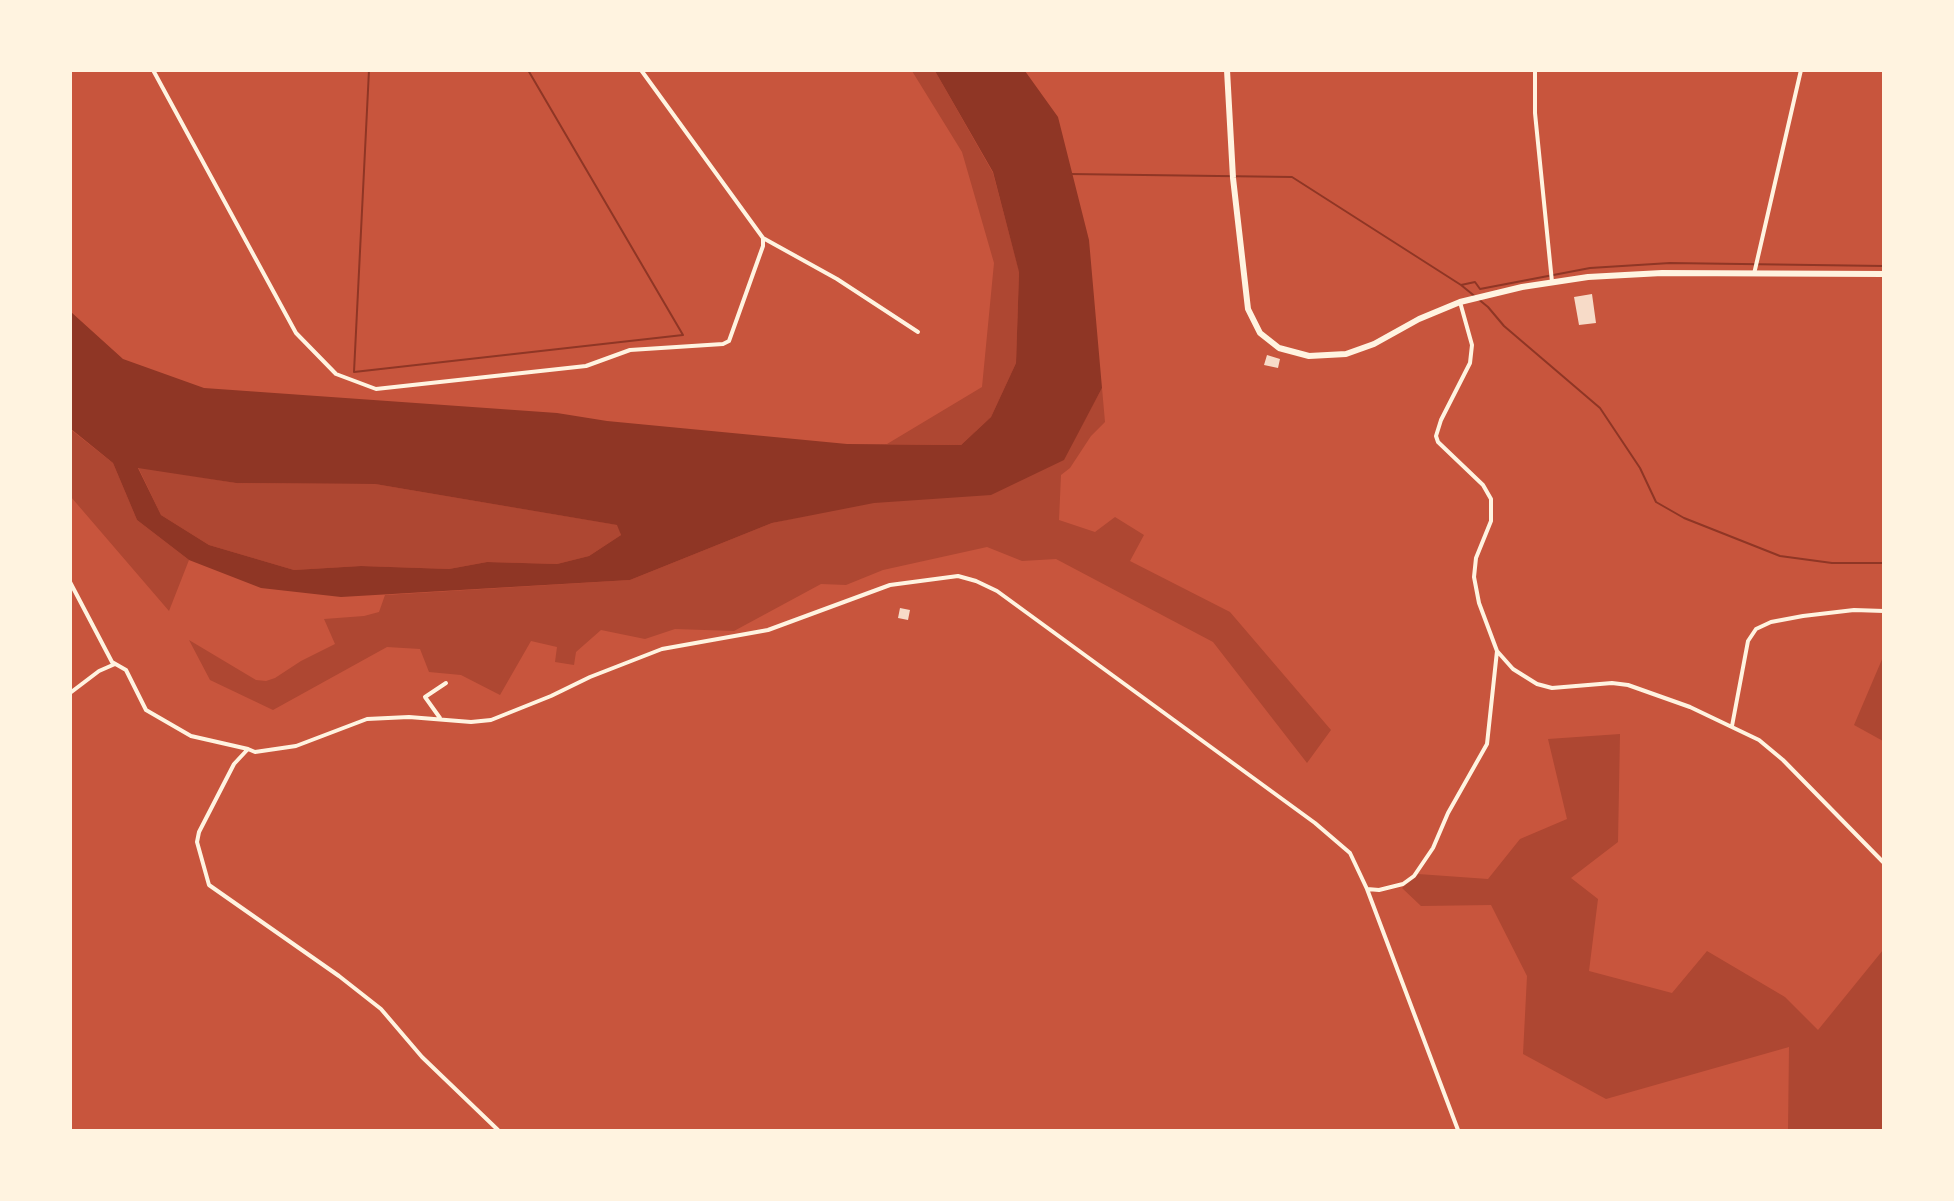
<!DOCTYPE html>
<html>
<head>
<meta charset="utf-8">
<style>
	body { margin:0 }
	#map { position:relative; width:1954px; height:1201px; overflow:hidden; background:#c8553d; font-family:"Varela Round",sans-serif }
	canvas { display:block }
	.frame { position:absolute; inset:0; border:72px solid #fff3e0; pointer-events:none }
</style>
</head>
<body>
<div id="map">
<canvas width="1954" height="1201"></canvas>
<div class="frame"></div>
</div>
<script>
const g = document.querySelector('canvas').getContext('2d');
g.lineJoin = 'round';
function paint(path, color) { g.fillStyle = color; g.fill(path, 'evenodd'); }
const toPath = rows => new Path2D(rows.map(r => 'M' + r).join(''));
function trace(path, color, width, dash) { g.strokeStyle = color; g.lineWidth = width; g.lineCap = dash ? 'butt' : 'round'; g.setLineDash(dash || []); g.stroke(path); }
const green = toPath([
	[912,71,935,71,993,173,1019,271,1016,363,991,417,961,445,887,444,982,387,994,263,962,152],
	[1102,388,1105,422,1091,436,1070,468,1061,475,1059,520,1095,532,1115,517,1144,535,1130,561,1230,612,1331,730,1307,763,1213,642,1056,559,1022,561,987,547,883,570,846,585,821,584,734,631,675,629,645,639,601,630,576,652,574,665,555,662,557,647,531,641,500,695,461,675,429,672,420,649,387,647,273,710,210,680,189,640,256,680,266,681,275,678,301,661,335,644,324,619,364,616,379,612,385,595,630,580,772,523,1063,460],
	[70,429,113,463,137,520,189,560,169,611,71,497],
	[138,467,236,483,375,484,618,525,621,535,589,556,557,564,487,562,449,569,361,566,294,570,209,545,161,515],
	[1883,657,1884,741,1883,741,1854,725],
	[1620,734,1618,842,1571,878,1598,899,1589,971,1672,993,1707,951,1785,997,1818,1030,1883,950,1883,1130,1788,1130,1789,1047,1606,1099,1523,1054,1527,976,1491,905,1421,906,1402,888,1418,874,1488,879,1520,839,1567,819,1548,739]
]);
const water = toPath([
	[935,71,1025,71,1058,117,1089,240,1102,388,1064,460,991,495,874,503,772,523,630,580,341,597,261,588,189,560,137,520,113,463,71,429,71,312,123,359,204,388,557,413,607,421,847,444,961,445,991,417,1016,363,1019,272,993,172],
	[138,468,236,483,375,484,617,525,621,535,589,556,557,564,487,562,449,569,361,566,294,570,209,545,161,515]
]);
const stream = toPath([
	[369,70,354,372,683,335,528,70],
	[1070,174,1292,177,1461,285,1488,307,1504,326,1600,408,1640,468,1656,502,1684,518,1780,556,1832,563,1884,563],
	[1461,285,1475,282,1480,289,1590,268,1670,263,1884,266]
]);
const building = toPath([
	[1592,294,1596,323,1579,325,1574,297],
	[1267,355,1280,359,1278,368,1264,365],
	[900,608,910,610,908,620,898,618]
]);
const minor = toPath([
	[153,70,296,333,336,374,376,389,586,366,630,350,723,344,729,341,763,246,763,238,641,70],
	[1535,70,1535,113,1552,282],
	[763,238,837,279,918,332],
	[1754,274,1801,70],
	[1460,302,1472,345,1470,363,1441,420,1436,436,1438,442,1483,485,1491,499,1491,521,1476,558,1474,577,1479,603,1497,651,1513,669,1537,684,1552,688,1612,683,1628,685,1690,707,1759,740,1783,760,1884,863],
	[70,582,112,662,126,670,146,710,191,736,248,749],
	[70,693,99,671,115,664],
	[440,718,425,697,446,683],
	[1732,726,1748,641,1756,629,1771,622,1803,616,1854,610,1884,611],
	[1367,889,1379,890,1403,884,1414,876,1433,848,1448,813,1487,744,1497,651],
	[498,1130,422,1057,381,1009,339,976,209,885,197,842,199,832,234,764,248,749,255,752,296,746,367,719,409,717,471,722,491,720,551,696,590,677,662,649,768,630,890,585,958,576,976,581,997,591,1315,823,1350,853,1367,889,1458,1130]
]);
const trunk = toPath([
	[1227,70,1233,178,1248,309,1260,333,1279,348,1309,356,1346,354,1374,344,1419,319,1460,302,1522,287,1588,277,1662,273,1884,274]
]);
paint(green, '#ae4732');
paint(water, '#8f3625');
trace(stream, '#8f3625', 2);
paint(building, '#f7dbc8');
trace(minor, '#fff3e0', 4);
trace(trunk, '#fff3e0', 6);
</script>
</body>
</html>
